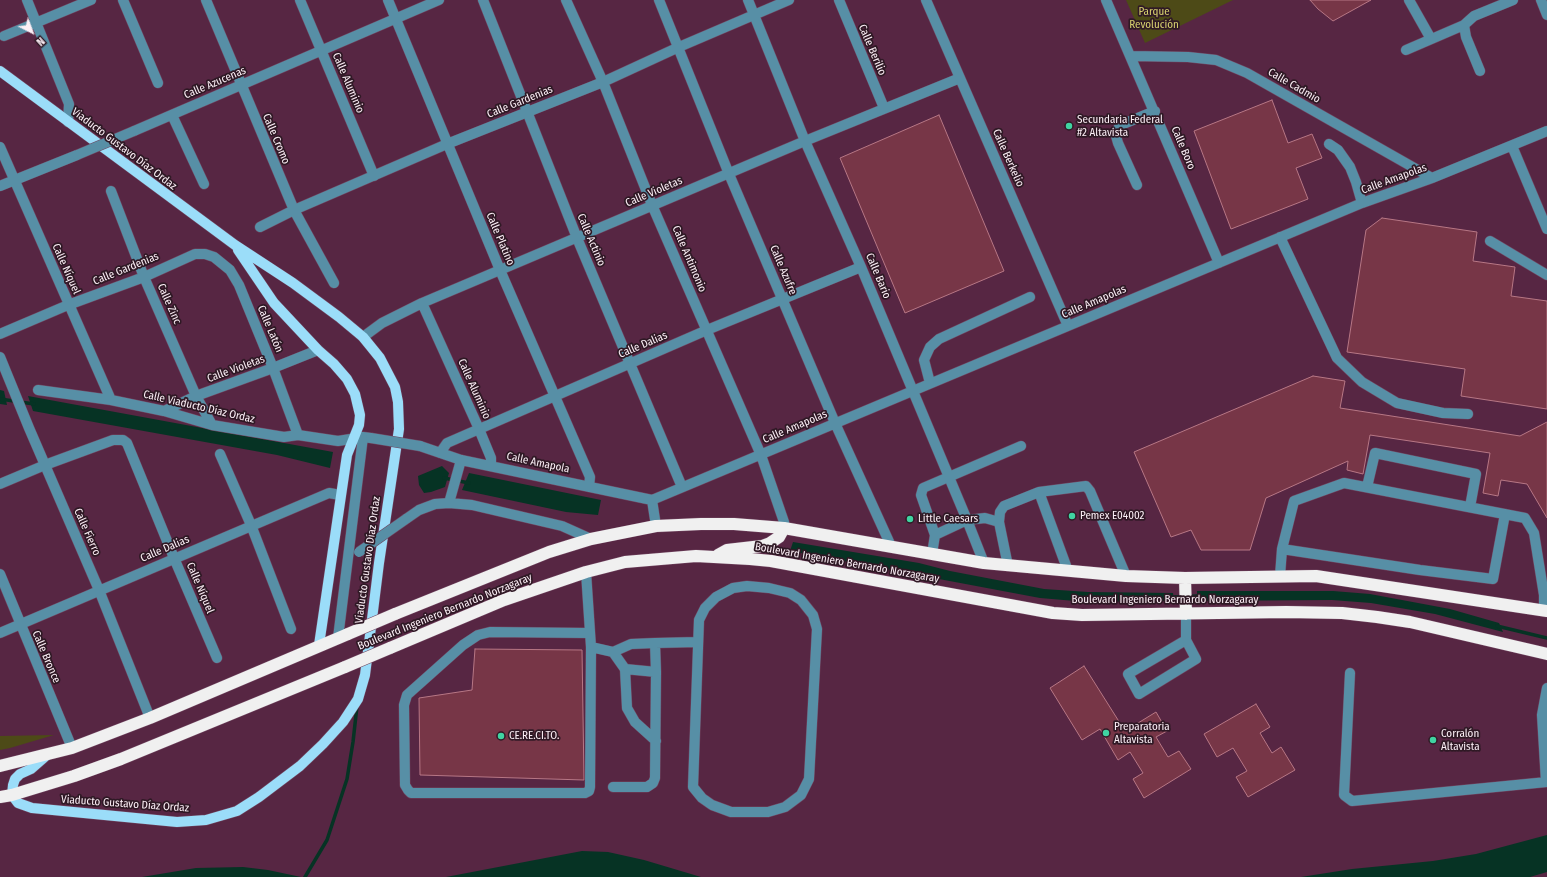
<!DOCTYPE html>
<html>
<head>
<meta charset="utf-8">
<style>
	body { margin:0 }
	#map { position:relative; width:1547px; height:877px; overflow:hidden; background:#572643; font-family:"Fira Sans Condensed",sans-serif }
	canvas { display:block }
	.north { position:absolute; left:12px; top:12px; width:40px; height:40px; -webkit-text-stroke:3px #2f1925; paint-order:stroke; rotate:138deg; font-size:11px; font-weight:700; line-height:16px; text-align:center; color:#fceff6 }
	.north::after { content:''; display:block; margin:auto; width:14px; height:18px; background:#fceff6; clip-path:polygon(50% 0,100% 100%,50% 72%,0 100%) }
</style>
</head>
<body>
<div id="map">
<canvas width="1547" height="877"></canvas>
<div class="north">N</div>
</div>
<script>
const g = document.querySelector('canvas').getContext('2d');
g.lineJoin = 'round';
function paint(path, color) { g.fillStyle = color; g.fill(path, 'evenodd'); }
const toPath = rows => new Path2D(rows.map(r => 'M' + r).join(''));
function trace(path, color, width, dash) { g.strokeStyle = color; g.lineWidth = width; g.lineCap = dash ? 'butt' : 'round'; g.setLineDash(dash || []); g.stroke(path); }
function write(font, color, halo, rows, align = 'center') {
  g.font = font + ' "Fira Sans Condensed",sans-serif'; g.lineWidth = 3.5; g.setLineDash([]); g.textBaseline = 'middle'; g.strokeStyle = halo; g.fillStyle = color; for (const [text, x, y, turn = 0] of rows) {
    g.save(); g.translate(x, y); g.rotate((+turn || 0) * Math.PI / 180); g.textAlign = isNaN(turn) ? turn : align; if (halo) g.strokeText(text, 0, 0); g.fillText(text, 0, 0); g.restore();
  }
}
const green = toPath([
	[1126,0,1233,0,1145,43],
	[54,735,10,748,0,750,0,736]
]);
const water = toPath([
	[0,390,4,391,7,405,0,404],
	[28,396,333,452,330,468,277,455,33,411],
	[442,466,449,473,445,487,431,492,424,493,419,485,418,476],
	[469,473,601,500,598,515,566,512,462,490],
	[793,542,919,563,950,571,1044,589,1088,592,1173,593,1174,601,1087,602,1040,598,790,551],
	[1197,591,1333,591,1370,594,1450,609,1499,623,1503,632,1435,614,1371,603,1332,600,1197,601],
	[1547,835,1547,872,1530,877,1301,877,1352,869,1433,861,1476,854],
	[582,851,608,852,644,860,701,877,446,877],
	[243,867,268,870,301,877,142,877,196,868]
]);
const stream = toPath([
	[0,399,34,404],
	[444,478,469,483],
	[1169,597,1200,596],
	[1497,626,1547,638],
	[305,877,327,840,347,779,353,742,357,706]
]);
const building = toPath([
	[1310,0,1371,0,1333,21,1318,9,1310,0],
	[1272,100,1288,143,1312,134,1322,158,1296,168,1308,199,1231,229,1194,131,1272,100],
	[939,115,1004,271,905,313,840,158,939,115],
	[1382,218,1477,232,1473,261,1515,267,1511,296,1547,301,1547,409,1461,396,1465,369,1347,352,1366,230,1382,218],
	[1313,376,1345,381,1340,408,1520,436,1547,422,1547,518,1527,484,1501,480,1498,496,1483,493,1490,453,1370,435,1363,474,1347,470,1348,461,1266,498,1250,550,1201,550,1191,530,1171,537,1134,452,1313,376],
	[475,649,582,650,584,780,420,775,419,698,472,690,475,649],
	[1084,666,1125,731,1156,712,1167,731,1156,737,1168,757,1179,751,1191,769,1144,798,1133,779,1143,773,1130,752,1118,760,1100,729,1082,740,1050,688,1084,666],
	[1256,704,1270,727,1260,733,1272,753,1281,747,1295,770,1248,797,1236,777,1247,771,1233,748,1217,757,1204,734,1256,704]
]);
const minor = toPath([
	[27,0,69,104,68,122],
	[123,0,158,83],
	[206,0,294,210,334,283],
	[300,0,374,176],
	[388,0,500,270,590,477,589,487],
	[483,0,577,238,682,487],
	[566,0,603,82,652,205,761,455,784,522,784,528],
	[659,0,729,174,835,423,891,546],
	[748,0,805,141,861,267,967,520,984,563],
	[839,0,884,108],
	[926,0,1068,326],
	[1106,0,1219,263],
	[1409,0,1431,39],
	[1541,0,1547,15],
	[4,36,91,0],
	[1406,50,1464,25],
	[1131,56,1188,57,1216,60,1247,73,1432,178],
	[1480,71,1466,37,1464,25,1474,16,1513,0],
	[172,115,204,184],
	[134,131,439,0],
	[1329,144,1338,150,1350,167,1356,182,1362,203],
	[1512,146,1547,229],
	[0,147,111,400],
	[1137,185,1118,143,1116,136,1116,132,1119,127,1123,124,1155,111],
	[0,186,77,155],
	[111,191,144,277,196,396,212,425],
	[260,227,294,210,447,144,603,82,679,47,789,0],
	[1280,237,1337,358,1362,382,1397,403,1443,413,1468,414],
	[1490,241,1547,275],
	[422,303,479,429,491,458,491,465],
	[0,334,68,305,144,277,195,254,205,254,214,257,230,270,239,285,273,368,298,435],
	[363,337,382,323,422,303,805,141,960,78],
	[0,357,29,428,99,590,150,718],
	[930,383,924,360,930,347,939,339,1030,297],
	[38,390,111,400,164,411,212,425,284,437,298,435,338,441,363,437,371,438],
	[164,411,196,396,273,368,318,350],
	[420,446,461,460,652,500],
	[440,453,447,443,707,330,861,267],
	[220,454,251,525,291,629],
	[0,484,45,465,113,440,123,440,127,443,174,558,217,658],
	[1367,487,1375,453,1476,474,1470,507],
	[1039,492,1086,486,1090,491,1126,576],
	[652,500,1362,203,1432,178,1547,131],
	[652,500,656,526],
	[449,503,461,460],
	[406,519,419,510,435,504,449,503,472,505,562,526,591,539],
	[935,535,921,495,923,488,1021,446],
	[1282,549,1420,570,1493,579,1505,514],
	[932,554,935,535,967,520,985,518,999,522],
	[1008,566,999,522,1000,512,1004,506,1039,492,1068,571],
	[586,572,591,647,590,787,589,791,585,793,411,793,408,790,405,785,404,705,407,695,463,645,478,635,490,632,589,633],
	[0,574,72,748],
	[1280,576,1282,549,1294,501,1344,483,1525,518,1534,533,1544,595,1544,610],
	[747,586,769,588,790,593,801,600,813,615,817,629,809,779,801,795,785,807,768,812,731,812,712,805,702,798,693,787,699,620,705,608,716,597,733,588,747,586],
	[0,633,329,493,340,495],
	[338,638,363,437],
	[1186,640,1128,674,1139,694,1196,659,1186,640,1186,614],
	[655,643,698,642],
	[591,647,613,652,631,644,655,643,656,672,655,778,653,783,647,787,613,787],
	[613,652,625,669,627,708,635,722,656,741],
	[625,669,656,672],
	[1350,673,1344,795,1352,801,1547,782],
	[1546,782,1542,715,1547,688]
]);
const major = toPath([
	[0,71,235,245,293,283,339,317,363,337,380,358,395,387,398,402,399,429,379,563,365,675,358,699,343,722,323,744,300,766,259,797,237,811,206,820,177,822,32,808,18,803,12,795,13,785,15,779,20,774,31,769,47,755],
	[238,250,274,303,318,350,334,364,347,379,355,394,360,415,359,425,347,455,319,645]
]);
const highway = toPath([
	[718,555,727,550,762,546,770,543,779,537,784,528],
	[1185,578,1186,614],
	[395,614,549,552,591,539,656,526,701,524,734,524,784,528,984,563,1126,576,1185,578,1316,576,1547,611],
	[390,648,504,600,586,572,625,562,696,556,750,559,771,561,1053,613,1082,615,1286,612,1342,613,1377,617,1410,622,1547,654],
	[0,766,72,748,150,718,348,634],
	[0,797,12,795,74,776,121,759,345,667]
]);
const minorBridge = toPath([
	[77,155,134,131],
	[371,438,420,446],
	[359,552,406,519]
]);
const highwayBridge = toPath([
	[348,634,395,614],
	[345,667,390,648]
]);
const markers = [
	[1069,126,4,"#40d4a2"],
	[1072,516,4,"#40d4a2"],
	[910,519,4,"#40d4a2"],
	[1106,733,4,"#40d4a2"],
	[501,736,4,"#40d4a2"],
	[1433,740,4,"#40d4a2"]
];
const parkNames = [
	["Parque",1154,12],
	["Revolución",1154,25]
];
const streetNames = [
	["Calle Berilio",872,50,67],
	["Calle Azucenas",215,83,-23],
	["Calle Aluminio",348,83,67],
	["Calle Cadmio",1294,86,30],
	["Calle Gardenias",520,102,-22],
	["Calle Cromo",276,139,67],
	["Calle Boro",1183,148,67],
	["Viaducto Gustavo Díaz Ordaz",124,149,37],
	["Calle Berkelio",1008,158,66],
	["Calle Amapolas",1394,179,-20],
	["Calle Violetas",654,192,-23],
	["Calle Platino",500,239,67],
	["Calle Actinio",591,240,67],
	["Calle Antimonio",689,259,67],
	["Calle Níquel",66,269,66],
	["Calle Gardenias",126,269,-22],
	["Calle Azufre",783,270,67],
	["Calle Bario",878,276,67],
	["Calle Amapolas",1094,302,-23],
	["Calle Zinc",169,304,66],
	["Calle Latón",270,329,67],
	["Calle Dalias",643,345,-23],
	["Calle Violetas",236,369,-20],
	["Calle Aluminio",474,389,66],
	["Calle Viaducto Díaz Ordaz",199,407,13],
	["Calle Amapolas",795,427,-23],
	["Calle Amapola",538,463,12],
	["Calle Fierro",87,532,66],
	["Calle Dalias",165,549,-23],
	["Viaducto Gustavo Díaz Ordaz",368,560,-82],
	["Boulevard Ingeniero Bernardo Norzagaray",847,563,10],
	["Calle Níquel",200,588,67],
	["Boulevard Ingeniero Bernardo Norzagaray",1165,600],
	["Boulevard Ingeniero Bernardo Norzagaray",445,612,-22],
	["Calle Bronce",46,657,67],
	["Viaducto Gustavo Díaz Ordaz",125,804,4]
];
const poiNames = [
	["Secundaria Federal",1077,120],
	["#2 Altavista",1077,133],
	["Pemex E04002",1080,516],
	["Little Caesars",918,519],
	["Preparatoria",1114,727],
	["Altavista",1114,740],
	["Corralón",1441,734],
	["Altavista",1441,747],
	["CE.RE.CI.TO.",509,736]
];
paint(green, '#4d4a17');
paint(water, '#063324');
trace(stream, '#063324', 3.5);
paint(building, '#773647');
trace(building, '#b77785', 1);
trace(minor, '#714660', 11);
trace(major, '#714660', 11);
trace(highway, '#714660', 13);
trace(minor, '#578fa6', 10);
trace(major, '#9bddf9', 10);
trace(highway, '#f0f0f0', 12);
trace(minorBridge, '#714660', 11, []);
trace(highwayBridge, '#714660', 13, []);
trace(minorBridge, '#578fa6', 10);
trace(highwayBridge, '#f0f0f0', 12);
for (const [x, y, r, color] of markers) { const dot = new Path2D(); dot.arc(x, y, r, 0, 2 * Math.PI); g.fillStyle = color; g.fill(dot); trace(dot, '#2f1925', 1.5); }
write('11px', '#d6d06e', '#2f1925', parkNames);
write('11px', '#fceff6', '#2f1925', streetNames);
write('11px', '#fceff6', '#2f1925', poiNames, 'left');
</script>
</body>
</html>
